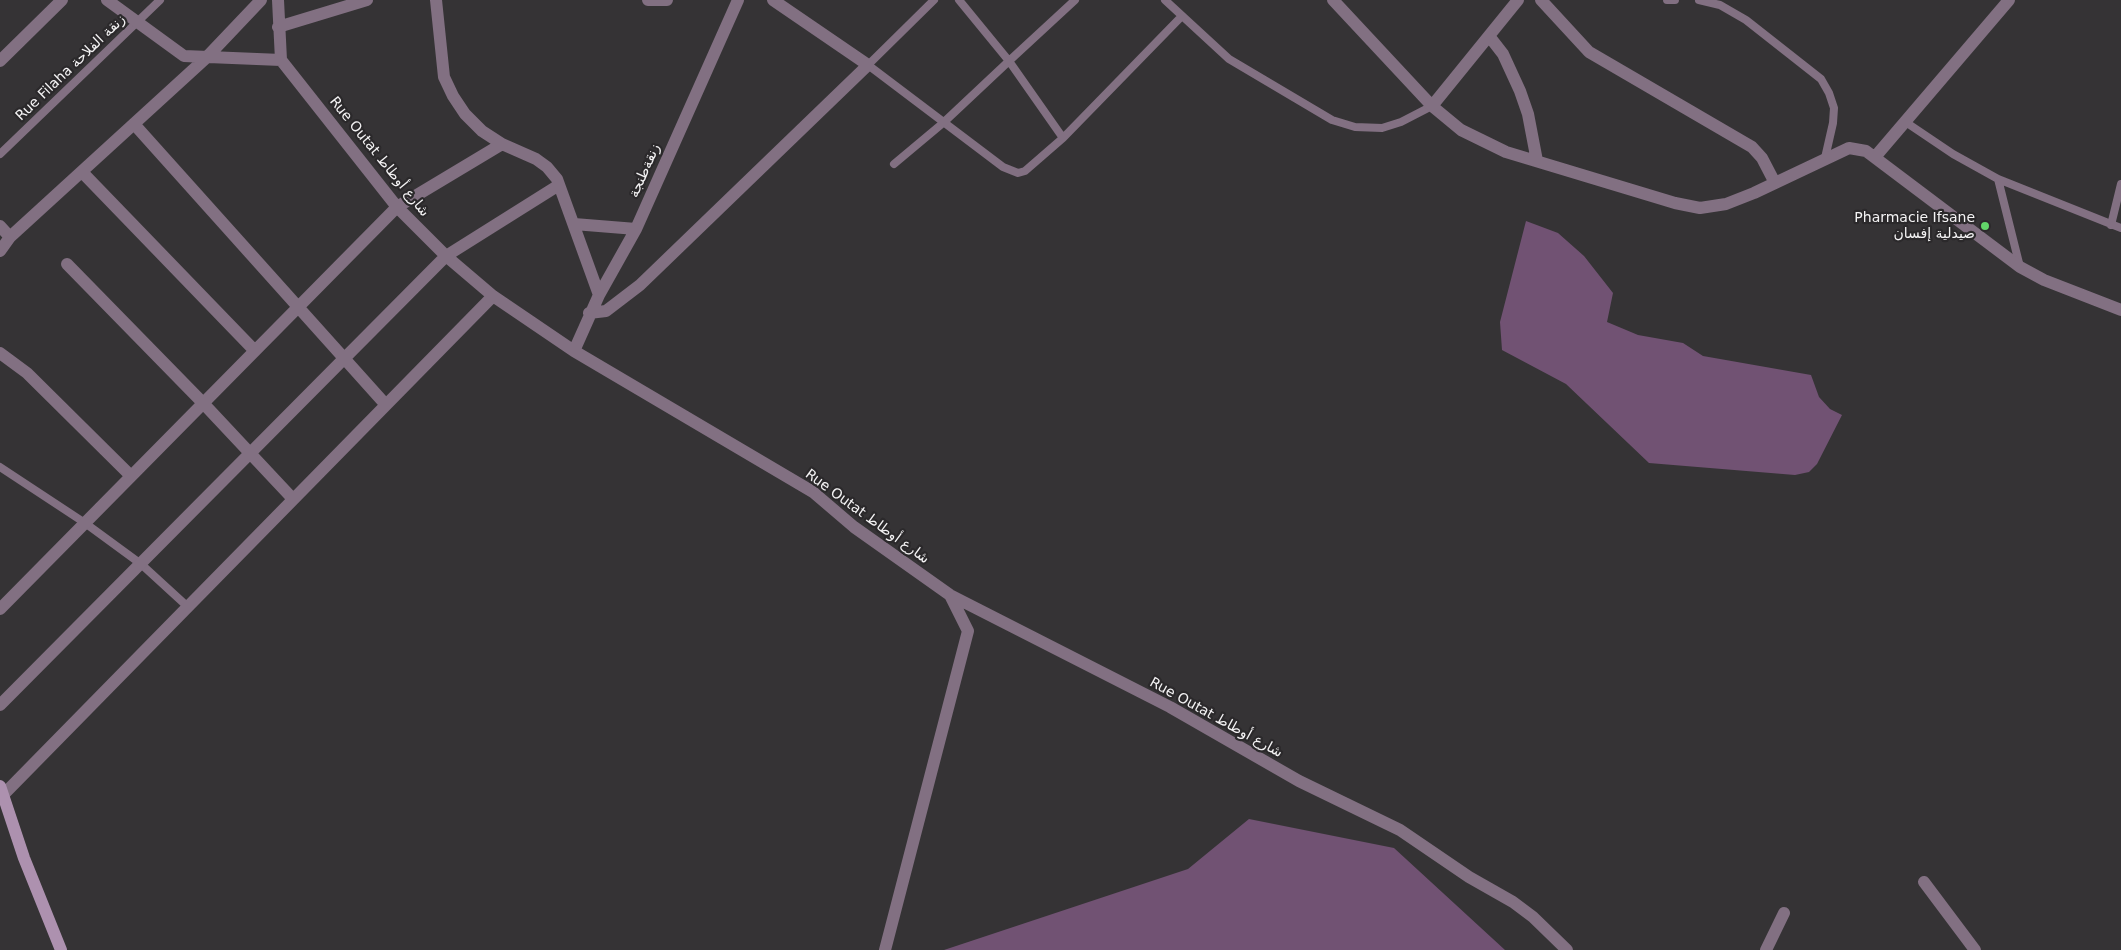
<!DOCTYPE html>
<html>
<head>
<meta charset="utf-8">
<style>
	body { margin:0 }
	canvas { display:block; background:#353335 }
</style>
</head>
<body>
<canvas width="2121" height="950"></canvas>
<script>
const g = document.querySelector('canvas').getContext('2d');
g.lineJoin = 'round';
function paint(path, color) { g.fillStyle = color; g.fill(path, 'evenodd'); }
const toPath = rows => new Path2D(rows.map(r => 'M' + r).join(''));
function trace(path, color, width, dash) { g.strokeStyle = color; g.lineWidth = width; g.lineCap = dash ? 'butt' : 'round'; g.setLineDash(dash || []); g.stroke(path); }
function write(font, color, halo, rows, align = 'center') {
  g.font = font + ' "DejaVu Sans","Noto Sans Arabic",sans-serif'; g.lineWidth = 4.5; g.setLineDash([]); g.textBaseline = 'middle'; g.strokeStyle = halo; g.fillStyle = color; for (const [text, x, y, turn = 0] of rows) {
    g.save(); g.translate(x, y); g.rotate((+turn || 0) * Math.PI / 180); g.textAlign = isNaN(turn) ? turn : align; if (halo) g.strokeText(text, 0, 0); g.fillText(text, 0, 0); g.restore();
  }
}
const green = toPath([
	[1526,221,1558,233,1584,256,1613,293,1607,322,1638,335,1683,343,1703,356,1811,375,1819,397,1830,409,1842,415,1817,464,1809,472,1795,475,1649,463,1566,384,1502,350,1500,322],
	[1249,819,1394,848,1505,950,944,950,1188,869]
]);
const lane = toPath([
	[934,0,868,65,1003,167,1018,173,1025,171,1063,138,1181,17],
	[959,0,1009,61,1075,0],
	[1165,0,1229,59,1332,120,1355,127,1382,128,1401,122,1432,106],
	[1667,0,1675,0],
	[1699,0,1720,5,1746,20,1821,79,1829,93,1834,108,1833,123,1825,158],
	[1904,121,1953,154,1998,179,2121,228],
	[0,154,160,0],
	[894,164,943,123,1009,61,1063,138],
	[1998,179,2020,267],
	[2111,225,2121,184],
	[0,467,85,523,141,564,188,607]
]);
const street = toPath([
	[107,0,184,56,281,60,397,207,446,256,493,296,574,351,813,492,854,527,950,595,1170,707,1299,781,1400,830,1469,877,1513,902,1533,917,1567,950],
	[278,0,281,60],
	[436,0,444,77,453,96,465,114,482,131,502,144,536,159,547,167,557,179,599,295],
	[648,0,667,0],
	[1333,0,1432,106,1461,130,1506,152,1675,203,1700,208,1726,204,1754,193,1849,148,1866,151,2020,267,2044,280,2121,310],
	[1541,0,1589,52,1752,147,1762,158,1775,183],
	[278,27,367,0],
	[1489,36,1503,54,1520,91,1528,114,1537,161],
	[0,61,62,0],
	[1432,106,1518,0],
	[134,124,386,405],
	[1875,157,2009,0],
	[82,172,255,351],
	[574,224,636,229],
	[0,226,10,237],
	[0,251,10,237,206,58,261,0],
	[67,264,203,403,293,499],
	[589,313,606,311,640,285,868,65,773,0],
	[574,351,599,295,636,229,738,0],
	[0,353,27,373,131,476],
	[0,609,397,207,502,144],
	[0,705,446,256,559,185],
	[4,794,493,296],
	[1924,882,1975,950],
	[885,950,968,631,950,595],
	[1766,950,1784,913]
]);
const secondary = toPath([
	[0,786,24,858,61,950]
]);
const markers = [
	[1985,226,5,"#62d469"]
];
const streetNames = [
	["Rue Filaha زنقة الفلاحة",71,68,-44],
	["Rue Outat شارع أوطاط",379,157,51],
	["زنقةطنجة",645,171,-66],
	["Rue Outat شارع أوطاط",867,517,36],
	["Rue Outat شارع أوطاط",1216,718,29]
];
const poiNames = [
	["Pharmacie Ifsane",1975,218],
	["صيدلية إفسان",1975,234]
];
paint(green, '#715273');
trace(lane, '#827082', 8);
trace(street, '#827082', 12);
trace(secondary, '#ad91af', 12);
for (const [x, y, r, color] of markers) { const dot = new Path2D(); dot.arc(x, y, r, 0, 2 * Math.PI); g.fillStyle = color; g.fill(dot); trace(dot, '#2b292b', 2); }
write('14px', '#f4f3f4', '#2b292b', streetNames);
write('14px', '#f4f3f4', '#2b292b', poiNames, 'right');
</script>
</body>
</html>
